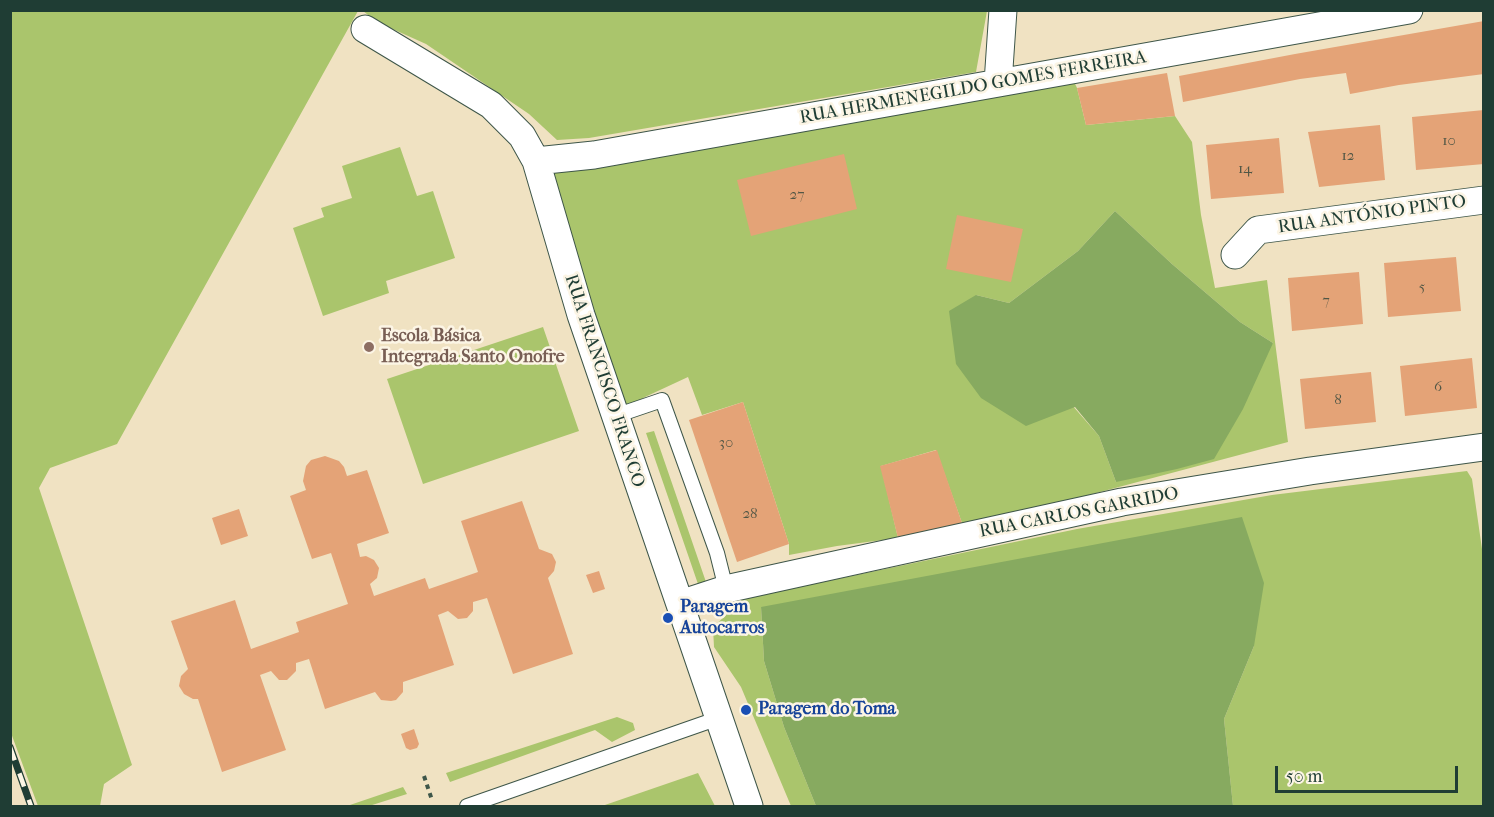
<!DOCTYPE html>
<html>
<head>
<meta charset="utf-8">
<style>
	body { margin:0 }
	#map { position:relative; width:1494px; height:817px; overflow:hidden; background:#f0e2c2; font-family:"IM FELL French Canon",serif }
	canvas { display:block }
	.frame { position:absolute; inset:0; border:12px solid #1f3d34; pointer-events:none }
	.scale { position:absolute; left:1275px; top:766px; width:183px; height:27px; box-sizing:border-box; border:3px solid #1f3d34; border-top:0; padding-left:8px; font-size:18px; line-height:21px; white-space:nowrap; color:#1f3d34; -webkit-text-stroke:4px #fcf5e5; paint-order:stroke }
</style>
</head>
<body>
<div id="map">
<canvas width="1494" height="817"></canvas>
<div class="frame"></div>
<div class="scale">50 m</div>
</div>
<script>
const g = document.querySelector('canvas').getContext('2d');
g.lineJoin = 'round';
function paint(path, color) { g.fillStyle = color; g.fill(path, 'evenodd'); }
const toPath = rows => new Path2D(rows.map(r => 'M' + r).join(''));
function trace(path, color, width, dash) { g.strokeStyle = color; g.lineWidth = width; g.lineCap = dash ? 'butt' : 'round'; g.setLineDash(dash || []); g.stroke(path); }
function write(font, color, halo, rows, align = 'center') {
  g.font = font + ' "IM FELL French Canon",serif'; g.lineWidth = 5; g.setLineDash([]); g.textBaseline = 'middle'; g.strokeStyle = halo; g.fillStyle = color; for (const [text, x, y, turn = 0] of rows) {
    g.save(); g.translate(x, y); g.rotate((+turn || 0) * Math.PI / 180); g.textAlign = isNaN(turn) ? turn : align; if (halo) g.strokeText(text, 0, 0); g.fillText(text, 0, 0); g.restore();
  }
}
const green = toPath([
	[11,10,358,11,117,444,50,468,39,488,132,765,104,784,100,806,38,806,11,733],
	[363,11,987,11,976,72,589,138,557,140,529,114,426,44,377,22],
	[1069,71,1077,88,1086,125,1175,116,1192,142,1201,215,1215,288,1267,280,1288,442,1085,496,962,523,936,450,881,466,898,538,837,546,789,555,789,544,743,402,702,415,688,377,645,397,615,416,536,161],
	[1115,211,1172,264,1240,322,1273,343,1116,482,1099,436,976,295,1009,303,1078,251],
	[400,147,417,196,433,191,455,258,386,281,389,293,323,316,293,228,324,217,321,208,352,198,342,166],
	[543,327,579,431,423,484,387,379],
	[654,431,706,582,698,584,646,433],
	[1467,471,1472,479,1484,563,1483,806,1233,806,1224,719,1254,646,761,607,764,661,784,727,816,806,791,806,741,687,714,647,713,627,734,608,732,597,746,598,1077,529,1272,495],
	[617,717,633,723,635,730,612,742,595,730,450,782,446,773],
	[698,773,715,806,602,806],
	[403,787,407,794,369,806,347,806]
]);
const forest = toPath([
	[1115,211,1172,264,1240,322,1273,343,1243,409,1214,459,1177,469,1116,482,1099,436,1075,407,1026,426,981,398,956,364,949,311,976,295,1009,303,1078,251],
	[1242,517,1264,583,1254,646,1224,719,1233,806,816,806,784,727,764,661,761,607]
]);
const building = toPath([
	[1484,21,1484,74,1399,85,1350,94,1346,73,1300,79,1183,102,1179,76,1295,54],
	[1167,73,1175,116,1086,125,1077,88],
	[1484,110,1484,164,1416,170,1412,117],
	[1380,125,1385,180,1319,187,1308,132],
	[1279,138,1284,193,1211,199,1206,145],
	[844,154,857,209,751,236,737,180],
	[957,215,1023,229,1011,282,946,269],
	[1456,257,1461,311,1388,317,1384,263],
	[1359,272,1363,324,1292,331,1288,278],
	[1472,358,1477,408,1405,416,1400,366],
	[1371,372,1376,422,1305,429,1300,379],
	[743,402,789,544,737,562,689,420],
	[937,450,962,523,898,538,880,466],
	[325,456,339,461,344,467,347,476,367,470,389,533,357,544,360,557,366,556,374,560,379,568,377,578,370,584,374,596,425,578,429,589,478,572,461,521,522,501,539,549,552,554,556,562,554,571,548,578,573,654,513,674,487,598,473,602,473,611,467,618,458,619,448,611,438,615,454,665,403,682,403,692,396,700,391,701,381,700,375,692,325,709,309,659,296,663,296,671,287,680,279,680,271,671,260,675,286,750,222,772,198,699,193,699,184,694,179,686,181,676,188,669,171,621,235,600,251,649,299,632,296,622,348,604,331,553,312,559,290,496,306,490,303,481,306,466,311,460],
	[239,509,248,536,221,545,212,518],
	[599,571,605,589,593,593,586,575],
	[414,729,419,744,417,748,410,750,406,748,401,734]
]);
const path = toPath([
	[424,776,432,800]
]);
const service = toPath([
	[615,416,662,400,717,553,726,589],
	[467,806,719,718]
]);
const minor = toPath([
	[365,29,491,105,522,136,536,161,581,315,749,806],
	[998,83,1003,10],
	[536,161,594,155,1409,10],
	[1235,255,1258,230,1484,200],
	[680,604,726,589,1122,502,1310,471,1484,447]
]);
const rail = toPath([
	[10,747,31,806]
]);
const markers = [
	[369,347,6,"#8d6e63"],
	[668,618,6,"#1a4fb4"],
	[746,710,6,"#1a4fb4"]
];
const numberNames = [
	["10",1449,141],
	["12",1348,156],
	["14",1245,169],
	["27",797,195],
	["5",1422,287],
	["7",1326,301],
	["6",1438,387],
	["8",1338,400],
	["30",726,443],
	["28",750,514]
];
const streetNames = [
	["RUA HERMENEGILDO GOMES FERREIRA",973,88,-10],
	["RUA ANTÓNIO PINTO",1372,215,-8],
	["RUA FRANCISCO FRANCO",604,381,72],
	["RUA CARLOS GARRIDO",1079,513,-11]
];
const educationNames = [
	["Escola Básica",381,337],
	["Integrada Santo Onofre",381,358]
];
const transitNames = [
	["Paragem",680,608],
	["Autocarros",680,629],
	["Paragem do Toma",758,710]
];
paint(green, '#aac56c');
paint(forest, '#87aa60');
paint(building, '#e4a377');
trace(service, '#3e5649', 16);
trace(minor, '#3e5649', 29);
trace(path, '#3e5649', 4, [4.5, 4.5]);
trace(service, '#fff', 14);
trace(minor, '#fff', 27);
trace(rail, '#1f3d34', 7);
trace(rail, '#fcf5e5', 4.5, [14]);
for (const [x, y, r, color] of markers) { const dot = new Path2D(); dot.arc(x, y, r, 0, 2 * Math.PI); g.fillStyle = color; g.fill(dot); trace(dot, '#fcf5e5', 2); }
write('15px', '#505645', null, numberNames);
write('18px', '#1f3d34', '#fcf5e5', streetNames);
write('bold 18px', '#785e54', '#fcf5e5', educationNames, 'left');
write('bold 18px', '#164399', '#fcf5e5', transitNames, 'left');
</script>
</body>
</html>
